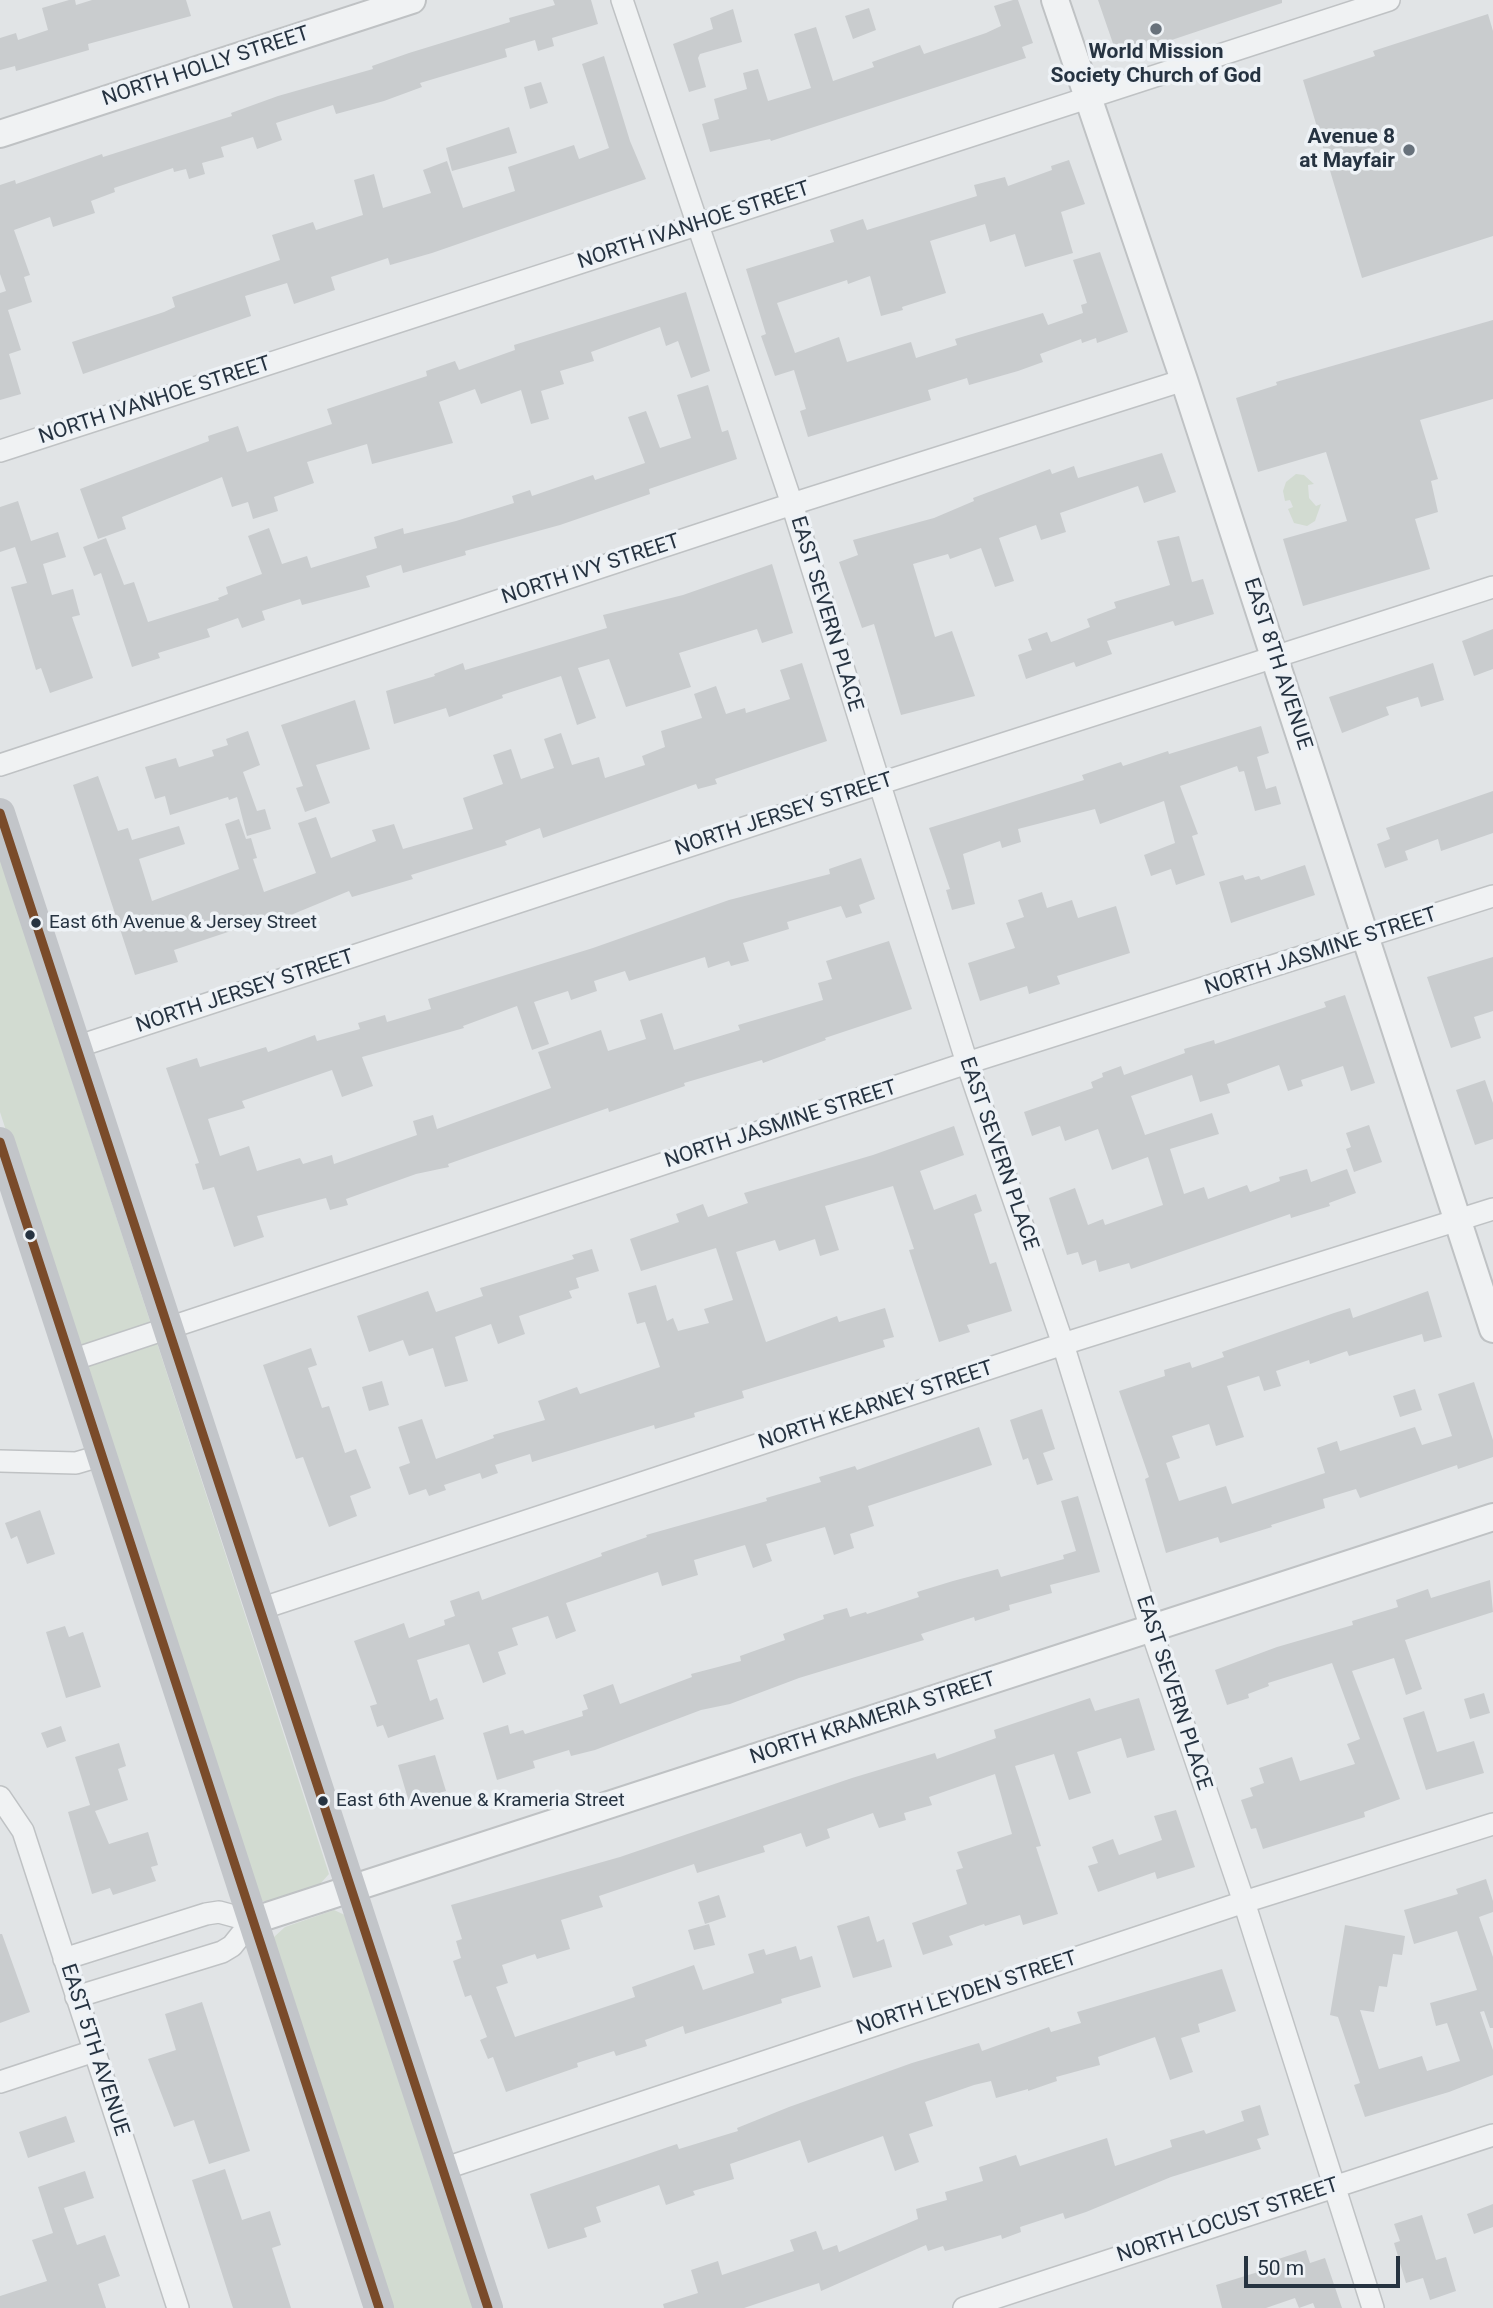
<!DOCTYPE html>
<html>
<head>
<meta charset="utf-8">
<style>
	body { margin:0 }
	#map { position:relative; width:1493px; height:2308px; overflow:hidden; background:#e1e4e6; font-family:Roboto,sans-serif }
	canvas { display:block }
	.scale { position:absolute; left:1244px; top:2256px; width:156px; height:32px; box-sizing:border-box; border:4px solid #263341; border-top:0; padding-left:9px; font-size:21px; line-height:24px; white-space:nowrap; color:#263341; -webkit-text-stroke:5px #eef2f6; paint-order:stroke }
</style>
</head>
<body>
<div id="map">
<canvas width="1493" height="2308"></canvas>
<div class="scale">50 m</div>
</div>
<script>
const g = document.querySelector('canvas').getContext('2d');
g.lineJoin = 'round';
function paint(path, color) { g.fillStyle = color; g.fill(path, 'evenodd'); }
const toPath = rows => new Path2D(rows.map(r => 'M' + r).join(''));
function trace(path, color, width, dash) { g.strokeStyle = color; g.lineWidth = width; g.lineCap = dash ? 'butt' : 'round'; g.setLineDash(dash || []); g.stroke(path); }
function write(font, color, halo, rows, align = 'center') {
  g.font = font + ' Roboto,sans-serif'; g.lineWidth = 7; g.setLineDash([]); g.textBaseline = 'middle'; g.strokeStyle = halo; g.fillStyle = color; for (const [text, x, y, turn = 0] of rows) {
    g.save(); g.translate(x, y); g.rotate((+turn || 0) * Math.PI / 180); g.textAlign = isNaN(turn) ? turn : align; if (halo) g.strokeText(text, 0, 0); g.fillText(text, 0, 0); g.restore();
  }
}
const green = toPath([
	[1296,474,1304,475,1314,484,1308,485,1309,498,1316,506,1321,504,1315,521,1307,526,1294,523,1288,509,1293,507,1290,500,1285,501,1283,491,1286,482],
	[0,858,329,1874,320,1884,268,1901,261,1901,254,1894,0,1112],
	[334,1910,347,1916,475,2308,392,2308,274,1945,274,1937,285,1927]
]);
const building = toPath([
	[69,0,75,0,76,5,92,0,186,0,191,16,88,44,89,50,16,71,15,66,0,70,0,38,16,33,18,40,48,30,42,8],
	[553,0,591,0,598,24,552,38,554,46,538,51,535,40,505,49,507,57,420,83,422,87,384,101,336,114,333,105,276,123,282,140,257,149,253,137,221,147,224,157,202,163,205,174,189,179,186,169,174,172,173,168,114,188,115,192,91,201,95,213,53,227,50,217,14,230,30,275,24,277,32,302,8,310,21,350,9,354,21,394,0,400,0,293,6,291,0,274,0,185,15,180,16,184,102,154,103,157,232,116,231,113,278,96,373,69,372,66,409,53,510,22,509,18,555,5],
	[1013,0,1018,0,1033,43,1022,47,1026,58,771,141,770,139,710,152,702,124,719,119,714,99,747,89,743,73,758,69,768,101,811,88,794,34,816,27,833,81,874,67,872,62,920,45,924,54,986,33,1001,26,994,6],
	[1098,0,1282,0,1282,3,1118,58],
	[869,8,876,30,853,39,845,16],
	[733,9,742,42,700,54,698,58,706,87,689,92,673,44,713,29,710,18],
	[1488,14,1493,31,1493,236,1362,278,1303,80,1375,56,1373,51],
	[604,56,630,141,646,179,432,253,390,265,388,258,331,277,335,290,294,304,287,283,245,296,251,316,83,374,72,342,164,312,175,307,172,297,280,260,272,235,313,222,316,230,363,215,354,180,374,174,383,208,431,193,423,170,447,161,463,208,515,191,508,167,574,145,579,159,609,148,582,64],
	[541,82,548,103,530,109,524,87],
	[509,127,517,153,452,171,446,148],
	[1069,160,1085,204,1061,212,1073,253,1025,267,1015,234,990,242,985,224,930,241,946,293,902,307,903,310,881,316,870,276,848,284,847,280,777,303,795,353,839,337,847,362,911,342,916,358,957,345,955,339,1043,313,1048,325,1083,313,1081,305,1087,303,1073,260,1100,252,1128,332,1097,343,1096,338,1082,343,1081,339,1040,354,1043,362,1018,371,969,385,967,378,928,390,931,400,808,437,800,411,806,409,794,370,775,376,761,336,766,334,746,269,834,242,830,230,863,219,867,230,977,196,974,185,1005,177,1008,186,1052,170,1051,166],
	[686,292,710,371,691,378,678,341,666,346,660,327,591,352,594,361,560,371,564,384,541,391,549,419,531,424,521,390,481,404,475,389,439,402,453,443,372,464,367,444,307,462,314,483,274,497,278,511,253,519,248,502,232,507,222,477,122,517,126,529,98,539,80,489,209,441,208,436,238,426,247,452,332,424,327,409,427,376,426,371,455,361,459,370,515,350,514,345],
	[1493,320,1493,399,1420,420,1438,479,1431,481,1438,512,1415,519,1430,569,1303,606,1283,539,1347,521,1326,452,1258,472,1236,398,1277,385,1276,382],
	[708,385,722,432,728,430,737,459,649,489,650,494,560,525,465,551,466,555,403,573,401,565,366,576,370,587,302,605,300,599,262,611,265,620,242,628,238,618,207,629,210,637,158,653,160,658,132,667,101,573,94,576,83,547,106,538,124,585,134,582,148,622,219,600,218,598,228,594,226,587,262,574,248,536,269,528,282,564,307,556,311,568,377,548,374,537,403,528,404,534,456,521,514,503,512,496,530,490,532,496,593,475,595,480,645,463,628,417,646,411,660,448,691,438,677,395],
	[1162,453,1176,492,1144,503,1138,486,1060,513,1066,532,1041,540,1036,525,999,538,1014,581,995,587,981,548,950,559,948,554,913,564,935,637,952,631,975,696,901,715,874,624,862,628,839,562,858,555,853,540,934,518,974,501,973,498,1050,469,1052,474,1074,466,1078,478],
	[18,501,31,541,58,532,66,557,43,564,52,595,73,589,80,615,72,617,93,678,50,693,41,668,36,670,11,587,27,583,15,547,0,552,0,507],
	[1179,536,1192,582,1203,579,1214,614,1175,626,1173,621,1107,641,1112,654,1076,667,1074,662,1026,679,1018,655,1032,650,1028,639,1047,632,1051,642,1057,640,1090,627,1087,619,1116,608,1114,602,1170,585,1157,541],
	[772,564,793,633,762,643,757,629,679,653,691,687,626,707,609,659,578,668,596,718,577,725,561,676,502,695,503,698,449,717,446,708,394,724,386,691,435,676,434,674,463,663,465,670,607,628,603,615,683,595],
	[1493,629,1493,669,1474,676,1462,641],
	[802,663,827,741,715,779,717,784,698,789,696,784,543,838,540,828,505,841,507,845,411,875,413,879,352,897,349,891,286,917,285,913,174,950,178,962,135,975,73,785,98,776,118,831,128,828,132,840,179,826,185,844,139,859,152,901,239,869,225,824,239,819,246,839,251,838,257,858,253,859,264,892,316,873,298,823,316,817,331,858,376,841,372,830,394,824,403,849,473,829,463,798,503,784,493,755,511,749,521,779,554,768,544,739,561,733,572,765,599,757,605,778,645,765,642,756,665,747,661,731,702,718,694,694,716,686,726,714,745,708,746,713,790,699,780,670],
	[1433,663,1444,700,1421,707,1418,697,1386,707,1389,715,1342,733,1329,697],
	[355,700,370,749,316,765,330,803,305,812,296,788,303,786,281,725],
	[1261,726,1269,753,1257,757,1266,789,1276,786,1281,804,1255,811,1244,771,1239,772,1237,766,1180,786,1198,834,1192,836,1205,875,1176,885,1171,869,1151,876,1144,855,1175,843,1164,801,1100,824,1095,809,1018,829,1021,842,1002,848,1000,841,963,854,975,904,952,910,946,890,950,889,929,828,1084,780,1082,775,1121,762,1123,766,1168,751,1169,754],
	[248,731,260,765,243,772,257,811,265,809,271,829,247,836,237,797,229,800,228,797,170,815,165,796,155,799,145,767,176,758,179,767,214,756,212,750,228,745,226,739],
	[1493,791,1493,833,1441,851,1438,839,1405,851,1408,860,1385,868,1377,844,1390,839,1386,828],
	[861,858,875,899,859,905,862,913,846,918,841,906,787,922,789,929,743,943,749,961,731,966,729,961,708,968,705,957,629,981,625,971,594,981,597,991,571,1000,568,991,534,1002,549,1044,532,1050,517,1006,463,1026,464,1028,362,1057,373,1086,342,1097,332,1070,242,1101,245,1108,208,1119,220,1156,249,1146,257,1171,300,1158,303,1164,332,1155,334,1164,417,1135,413,1121,433,1115,437,1129,551,1088,538,1052,601,1030,608,1051,646,1039,640,1020,662,1013,674,1050,740,1030,738,1025,823,1000,818,983,832,979,826,961,889,941,912,1009,825,1038,826,1040,763,1063,762,1060,684,1083,685,1086,609,1112,608,1108,448,1164,449,1167,416,1174,346,1199,348,1205,330,1210,326,1198,257,1216,264,1237,234,1247,214,1187,203,1190,195,1164,199,1163,166,1068,197,1058,200,1067,266,1047,268,1052,315,1035,317,1041,360,1029,358,1023,385,1015,387,1022,431,1009,428,999,593,948,729,900,830,874,829,869],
	[1305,865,1315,895,1231,923,1219,882,1243,875,1245,880,1259,876,1261,880],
	[1042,892,1047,908,1072,900,1078,918,1116,906,1130,953,1057,976,1060,984,1029,994,1027,986,980,1001,968,963,1015,948,1006,923,1024,917,1018,900],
	[1493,957,1493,1011,1474,1017,1481,1038,1451,1048,1427,977],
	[1345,995,1375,1083,1351,1091,1343,1066,1301,1080,1303,1086,1288,1091,1279,1065,1227,1084,1230,1093,1200,1102,1192,1075,1131,1096,1145,1135,1212,1113,1219,1134,1170,1149,1184,1194,1204,1187,1208,1199,1247,1185,1250,1192,1280,1181,1279,1177,1307,1169,1311,1182,1347,1169,1356,1193,1329,1203,1330,1206,1291,1218,1290,1214,1131,1269,1129,1263,1099,1272,1096,1260,1082,1265,1078,1252,1067,1255,1049,1198,1075,1188,1088,1225,1103,1219,1105,1225,1163,1205,1148,1157,1112,1170,1098,1129,1065,1141,1060,1126,1032,1136,1024,1112,1093,1088,1091,1082,1103,1077,1102,1073,1121,1066,1124,1075,1185,1053,1184,1049,1214,1040,1215,1044,1326,1007,1324,1002],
	[1485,1080,1493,1103,1493,1139,1475,1145,1456,1090],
	[1369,1125,1382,1162,1354,1172,1346,1149,1351,1147,1346,1133],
	[954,1126,964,1155,920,1171,934,1210,976,1194,982,1211,974,1214,990,1264,996,1262,1012,1311,967,1325,970,1332,939,1342,909,1250,914,1249,893,1186,825,1206,839,1250,820,1256,815,1239,779,1251,775,1240,736,1252,766,1342,837,1316,839,1322,885,1308,894,1337,883,1340,885,1347,742,1391,744,1398,694,1413,695,1417,655,1429,654,1425,532,1462,530,1454,495,1465,498,1473,482,1479,480,1473,444,1485,446,1490,429,1496,426,1489,409,1495,399,1467,410,1463,398,1427,422,1419,436,1459,494,1438,493,1435,545,1420,538,1401,577,1387,580,1394,660,1367,645,1322,637,1324,628,1293,656,1285,667,1321,673,1318,678,1331,709,1323,704,1309,733,1300,716,1248,641,1271,630,1239,679,1222,676,1214,703,1204,708,1217,748,1203,744,1193,873,1155],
	[592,1249,599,1271,576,1278,579,1288,569,1291,572,1298,519,1316,525,1334,498,1344,491,1324,455,1337,468,1381,445,1387,433,1348,409,1356,403,1340,369,1352,357,1316,428,1291,436,1312,483,1296,480,1288,574,1259,572,1255],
	[1428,1291,1442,1337,1424,1342,1422,1334,1349,1356,1347,1351,1310,1364,1309,1360,1276,1371,1281,1386,1264,1391,1259,1376,1227,1386,1244,1437,1216,1446,1209,1424,1172,1436,1180,1458,1166,1463,1179,1501,1226,1486,1232,1504,1325,1473,1317,1448,1337,1441,1340,1451,1415,1427,1422,1445,1452,1436,1438,1394,1474,1382,1493,1440,1493,1457,1458,1469,1457,1465,1360,1498,1356,1489,1323,1499,1325,1508,1271,1525,1272,1527,1220,1543,1218,1537,1166,1553,1145,1479,1149,1477,1119,1391,1165,1376,1164,1370,1190,1362,1192,1368,1224,1357,1222,1352,1334,1313,1350,1308,1353,1318],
	[311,1348,317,1365,308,1368,322,1408,329,1406,345,1453,356,1449,371,1488,350,1496,357,1516,329,1527,303,1457,296,1459,263,1365],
	[382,1381,389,1405,369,1411,362,1387],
	[1415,1389,1422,1410,1400,1417,1393,1396],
	[1042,1409,1055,1449,1043,1453,1053,1480,1037,1485,1028,1458,1023,1460,1010,1420],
	[979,1427,992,1465,868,1506,874,1526,850,1534,854,1548,834,1555,825,1527,766,1544,772,1561,753,1568,745,1545,694,1560,698,1575,662,1586,658,1572,566,1603,576,1631,556,1639,548,1616,512,1628,518,1645,498,1652,506,1674,483,1683,469,1644,417,1660,430,1701,437,1698,444,1719,388,1738,383,1725,377,1727,370,1706,377,1704,354,1641,404,1623,409,1638,445,1625,444,1620,455,1616,450,1601,479,1591,482,1600,602,1556,601,1553,647,1537,646,1535,767,1501,766,1498,821,1482,819,1477,855,1466,857,1470],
	[1078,1496,1100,1572,1050,1585,1052,1593,1009,1605,1010,1610,975,1621,974,1617,921,1634,924,1640,799,1678,730,1704,701,1710,595,1750,571,1756,569,1750,533,1761,535,1768,497,1780,483,1733,508,1725,510,1734,523,1730,525,1734,583,1716,582,1711,588,1709,583,1695,613,1684,620,1704,692,1677,691,1674,741,1661,740,1656,785,1640,783,1634,824,1619,823,1615,847,1608,850,1617,866,1612,867,1614,919,1597,917,1592,953,1581,998,1569,1001,1577,1064,1559,1063,1555,1076,1551,1061,1501],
	[40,1510,55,1554,27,1564,17,1536,11,1539,5,1523],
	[1490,1580,1493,1612,1405,1640,1422,1689,1406,1695,1394,1658,1352,1671,1400,1799,1364,1812,1365,1817,1263,1849,1256,1828,1251,1829,1241,1800,1253,1796,1250,1788,1264,1783,1259,1768,1292,1757,1300,1781,1355,1764,1347,1744,1360,1739,1332,1663,1268,1683,1269,1686,1248,1694,1249,1698,1227,1705,1215,1670,1277,1647,1353,1625,1352,1621,1398,1607,1396,1600,1428,1589,1431,1598],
	[65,1626,69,1637,83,1632,101,1687,66,1698,46,1632],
	[1484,1693,1490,1713,1470,1719,1464,1699],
	[1090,1698,1095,1711,1139,1698,1155,1750,1127,1758,1121,1738,1077,1752,1091,1793,1069,1800,1054,1754,1015,1766,1041,1846,1036,1847,1058,1914,1023,1925,1020,1915,985,1926,984,1924,949,1936,953,1945,923,1955,912,1923,967,1904,956,1870,963,1868,957,1852,1012,1834,995,1774,929,1797,932,1805,904,1813,906,1820,879,1828,873,1813,827,1829,830,1838,806,1847,801,1833,763,1846,765,1852,697,1873,694,1864,599,1896,603,1907,561,1920,570,1949,537,1959,535,1954,502,1965,508,1983,496,1987,515,2037,635,1997,632,1987,694,1965,703,1990,754,1973,748,1954,764,1949,766,1955,796,1946,800,1960,812,1956,821,1987,781,1999,782,2003,685,2034,683,2026,645,2040,647,2046,616,2056,614,2051,577,2063,578,2067,506,2092,493,2057,488,2059,480,2040,487,2037,471,1995,465,1997,453,1961,461,1958,456,1941,462,1939,451,1905,620,1857,852,1778,935,1753,937,1759,996,1738,994,1730],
	[1424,1711,1437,1752,1474,1741,1484,1773,1426,1790,1403,1718],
	[61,1726,66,1741,47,1748,41,1733],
	[119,1743,126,1766,118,1769,128,1800,95,1811,109,1844,148,1832,158,1865,151,1867,156,1881,113,1895,110,1888,92,1894,68,1812,90,1805,75,1757],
	[435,1755,446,1791,409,1802,398,1765],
	[1176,1810,1195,1867,1157,1879,1155,1872,1098,1892,1088,1866,1098,1863,1092,1847,1113,1839,1119,1855,1162,1840,1154,1816],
	[1486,1879,1493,1901,1493,1912,1479,1917,1493,1957,1493,2028,1490,2028,1484,2011,1480,2012,1493,2050,1493,2075,1449,2092,1365,2117,1354,2085,1360,2083,1338,2017,1330,2015,1345,1925,1405,1936,1402,1955,1393,1954,1387,1987,1379,1986,1374,2012,1360,2010,1379,2069,1422,2056,1427,2071,1460,2061,1447,2023,1436,2026,1430,2003,1477,1990,1457,1931,1414,1944,1404,1910,1458,1894,1456,1889],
	[719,1895,726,1917,705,1924,698,1902],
	[869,1916,877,1942,884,1939,892,1967,853,1978,837,1926],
	[709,1924,715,1945,694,1950,688,1930],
	[0,1934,2,1934,30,2012,0,2023],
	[1222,1969,1236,2011,1198,2024,1200,2032,1181,2038,1193,2072,1170,2080,1155,2037,1098,2057,1100,2065,1056,2077,1057,2081,1028,2091,1028,2089,996,2098,991,2081,974,2085,925,2102,933,2126,909,2134,919,2162,895,2171,883,2136,808,2163,800,2140,730,2164,734,2179,693,2191,695,2195,666,2205,659,2185,596,2207,601,2222,584,2228,587,2237,548,2249,530,2194,677,2144,679,2149,738,2131,737,2128,789,2107,912,2063,979,2043,982,2051,1049,2027,1051,2032,1081,2023,1077,2012],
	[202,2002,250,2151,209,2164,194,2120,174,2127,148,2059,176,2050,165,2014],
	[1260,2105,1269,2135,1257,2139,1261,2149,1171,2177,1086,2212,1065,2219,1063,2213,1020,2227,1021,2232,1002,2239,1001,2235,945,2251,943,2246,928,2251,926,2245,821,2291,819,2283,744,2308,664,2308,663,2304,698,2293,691,2270,718,2261,722,2275,794,2251,790,2240,816,2231,823,2250,837,2245,839,2252,918,2219,916,2209,947,2200,945,2192,983,2181,979,2167,1016,2155,1020,2166,1107,2138,1115,2166,1172,2147,1170,2140,1204,2130,1206,2134,1244,2121,1241,2111],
	[66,2116,75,2142,28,2158,19,2132],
	[225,2169,242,2220,270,2211,281,2245,272,2248,291,2308,233,2308,192,2180],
	[85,2171,94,2198,64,2208,77,2245,105,2235,120,2276,98,2284,106,2308,0,2308,0,2296,47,2281,32,2240,53,2233,38,2187],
	[1493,2204,1493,2227,1474,2234,1467,2214],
	[1422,2215,1436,2260,1446,2257,1456,2291,1430,2300,1423,2278,1406,2283,1394,2243,1400,2241,1394,2224],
	[1306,2250,1310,2263,1325,2258,1342,2308,1315,2308,1313,2303,1299,2308,1295,2298,1266,2308,1222,2308,1216,2285,1271,2268,1269,2262]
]);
const minor = toPath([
	[622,0,792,504,967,1063,1063,1344,1151,1629,1244,1902,1373,2308],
	[0,451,1389,0],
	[0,765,792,504,1184,380],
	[76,1047,878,784,1493,587],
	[72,1360,967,1063,1493,896],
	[0,1461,76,1463,103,1455],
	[260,1609,1063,1344,1493,1209],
	[0,1797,23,1831,178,2308],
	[64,1959,206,1914,219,1912,252,1921,232,1946,222,1952,76,1997],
	[0,2082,94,2051],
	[443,2169,1244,1902,1493,1824],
	[964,2308,1493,2135]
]);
const tertiary = toPath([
	[1055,0,1184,380,1493,1329],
	[0,134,412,0],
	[252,1921,1493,1517]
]);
const secondary = toPath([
	[0,813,488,2308],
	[0,1142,379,2308]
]);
const bus1 = toPath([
	[0,813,488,2308],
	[0,1142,379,2308]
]);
const markers = [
	[1156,29,7,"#67717b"],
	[1409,150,7,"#67717b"],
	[36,923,6,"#263341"],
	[30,1235,6,"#263341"],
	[323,1801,6,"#263341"]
];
const busNames = [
	["East 6th Avenue & Jersey Street",49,923],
	["East 6th Avenue & Krameria Street",336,1801]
];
const poiNames = [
	["World Mission",1156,53],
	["Society Church of God",1156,77],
	["Avenue 8",1395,138,"right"],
	["at Mayfair",1395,162,"right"]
];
const streetNames = [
	["NORTH HOLLY STREET",206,67,-18],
	["NORTH IVANHOE STREET",694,226,-18],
	["NORTH IVANHOE STREET",155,401,-18],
	["NORTH IVY STREET",591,570,-18],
	["EAST SEVERN PLACE",826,614,73],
	["EAST 8TH AVENUE",1277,664,72],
	["NORTH JERSEY STREET",784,815,-18],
	["NORTH JASMINE STREET",1321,952,-18],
	["NORTH JERSEY STREET",245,992,-18],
	["NORTH JASMINE STREET",781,1125,-18],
	["EAST SEVERN PLACE",998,1154,71],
	["NORTH KEARNEY STREET",876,1406,-18],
	["EAST SEVERN PLACE",1173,1693,72],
	["NORTH KRAMERIA STREET",873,1719,-18],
	["NORTH LEYDEN STREET",967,1994,-18],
	["EAST 5TH AVENUE",94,2050,72],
	["NORTH LOCUST STREET",1228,2221,-18]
];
paint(green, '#d2dbd1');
paint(building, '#c9ccce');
trace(minor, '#bfc2c4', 24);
trace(tertiary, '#bfc2c4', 30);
trace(minor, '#f0f2f3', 21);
trace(tertiary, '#f0f2f3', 26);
trace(secondary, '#c2c5c9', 30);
trace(bus1, '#7a4b2a', 9);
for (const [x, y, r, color] of markers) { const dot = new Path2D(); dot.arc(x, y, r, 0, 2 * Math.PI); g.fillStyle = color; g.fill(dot); trace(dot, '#eef2f6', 2.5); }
write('19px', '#263341', '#eef2f6', busNames, 'left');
write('bold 21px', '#263341', '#eef2f6', poiNames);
write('21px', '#263341', '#eef2f6', streetNames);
</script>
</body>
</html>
